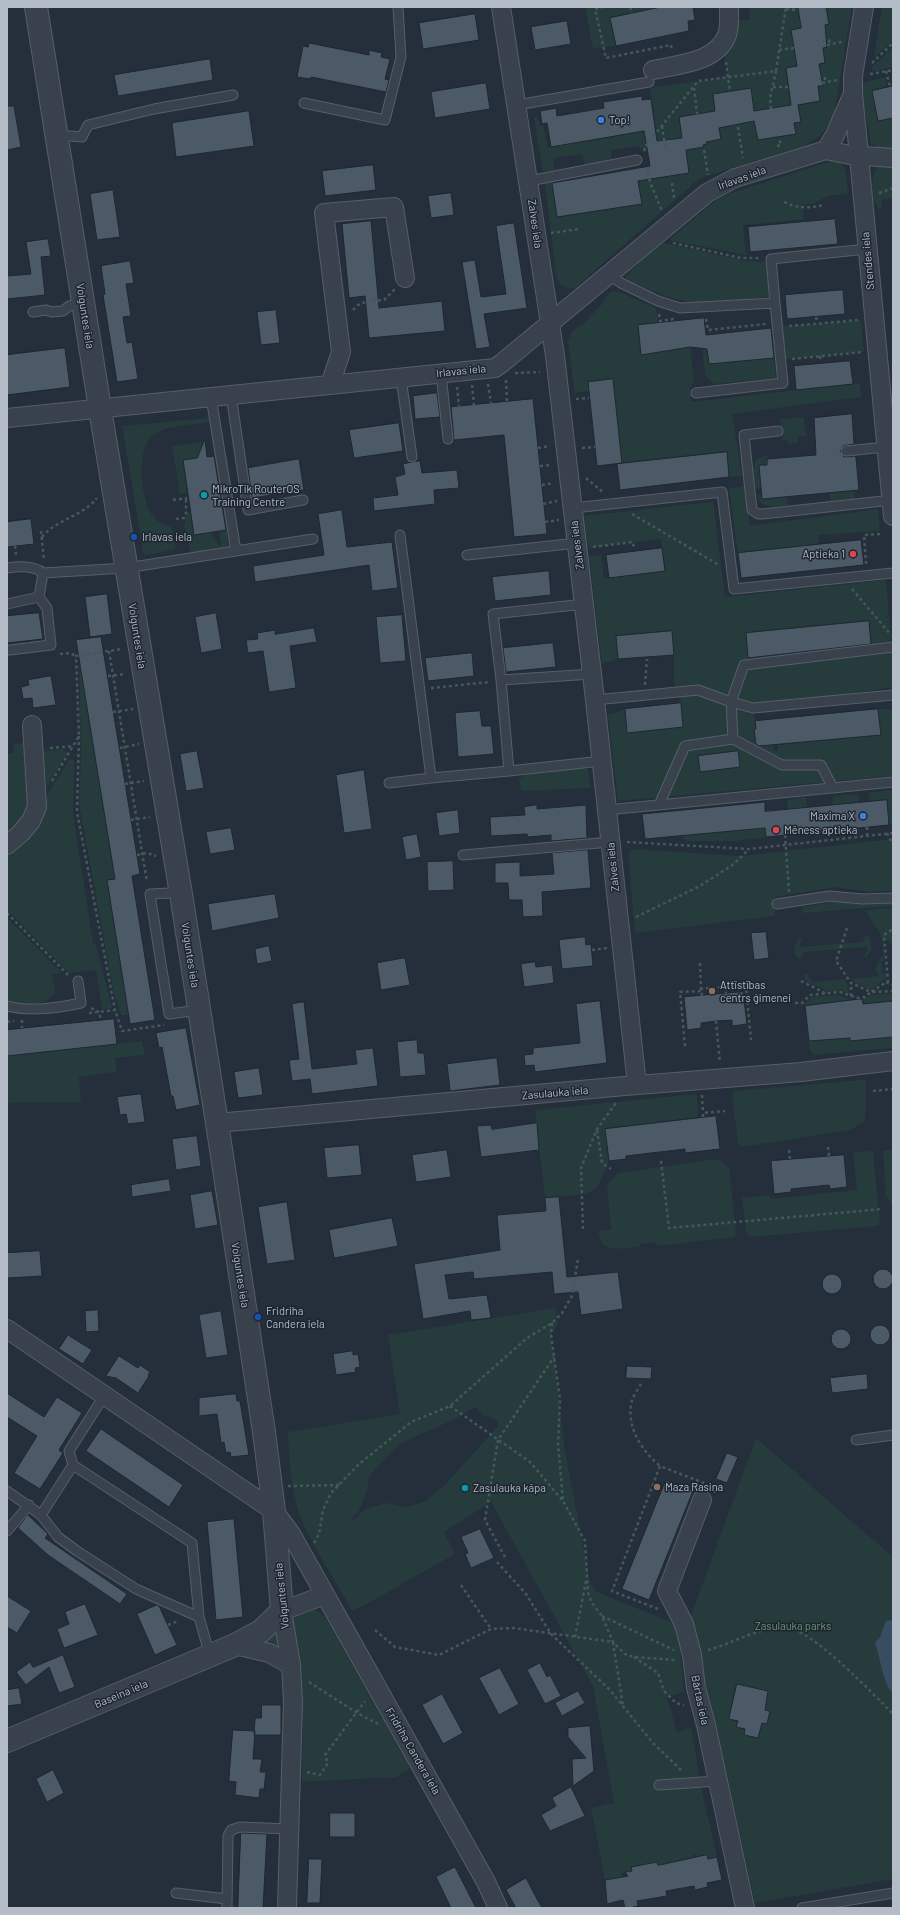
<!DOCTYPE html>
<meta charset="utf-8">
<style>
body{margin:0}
#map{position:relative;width:900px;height:1915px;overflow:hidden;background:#242f3b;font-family:Barlow,sans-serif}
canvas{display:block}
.frame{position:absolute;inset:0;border:8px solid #b3bcc7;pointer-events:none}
</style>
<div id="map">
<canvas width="900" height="1915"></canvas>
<div class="frame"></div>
</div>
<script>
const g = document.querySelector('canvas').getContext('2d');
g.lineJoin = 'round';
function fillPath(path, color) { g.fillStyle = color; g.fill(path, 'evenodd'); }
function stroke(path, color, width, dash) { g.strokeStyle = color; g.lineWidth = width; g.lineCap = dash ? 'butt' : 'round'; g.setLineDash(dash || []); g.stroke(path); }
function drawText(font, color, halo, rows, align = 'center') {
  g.font = font + ' Barlow,sans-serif'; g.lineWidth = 3; g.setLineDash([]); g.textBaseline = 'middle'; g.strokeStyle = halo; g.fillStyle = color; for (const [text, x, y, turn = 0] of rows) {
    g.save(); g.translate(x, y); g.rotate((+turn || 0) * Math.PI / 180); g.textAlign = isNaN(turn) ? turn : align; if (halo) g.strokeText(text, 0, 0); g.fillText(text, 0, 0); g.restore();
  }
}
const green = new Path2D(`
 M585 7H661L610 18 616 46 593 48Z
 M750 7H798L801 28 791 30 797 66 786 68 791 105 754 111 750 88 713 94 715 111 679 117 682 138 675 139 676 146 647 150 644 148 640 149 639 146 611 150 612 162 585 166 582 154 553 158 555 170 543 172 534 117 538 116 540 126 543 125 548 147 656 129 650 88 728 77 725 58 722 55 735 20H749Z
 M826 7H852L835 110C828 129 822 137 803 146L700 178 575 288C565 291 559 284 556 275L545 183 552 182 558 217 642 204 638 180 689 173 685 145 721 139 719 123 754 117 758 140 795 134 794 123 801 122 798 105 820 101 815 65 819 26 829 24Z
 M882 7H893V41L874 58Z
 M893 47V67L873 71 871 68Z
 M885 77 887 87 872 91 878 121 893 118V152L882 150 871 143 860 84Z
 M835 160C850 166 846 180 848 194L828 196 813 204 802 205 804 219 743 225 746 255 669 240 715 201 728 194Z
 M893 163V198L881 200 882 208H878C870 198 870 173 880 165Z
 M663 243 747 261 766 262 769 297C741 299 708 308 680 300 662 296 643 286 626 279L625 277 643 259Z
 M611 292H619L656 308 658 323 679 349 690 347 694 380 690 389 691 402 860 383 861 397 732 414 742 476 729 477 726 452 622 463 613 379 588 382 589 391 575 393 568 341 572 333 578 326 580 327 603 303V300Z
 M861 320 864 352 781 360 777 327Z
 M707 348 709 364 774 358 776 378 714 384 705 375 702 349Z
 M804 417 806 436H798V443L788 444V440L782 441 780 419Z
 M209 418 210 422C194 425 162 425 151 437 137 451 141 490 148 508 152 518 161 524 171 527L176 549 144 556 122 426Z
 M204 442 198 458 183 461 187 493 180 494 172 446Z
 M769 456 767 465 759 466 761 488 756 489C754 474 747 456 769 456Z
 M744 486 750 526 878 509 880 531 818 535 819 545 738 553 729 488Z
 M854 491V499L831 501 830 493Z
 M758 495H761L762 499 787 497 788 505C778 506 759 511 758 495Z
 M713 502 725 597 886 580 891 641 871 646 869 621 746 634 749 664 892 650 893 687 753 709 756 729 754 730 755 736H757L758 746 773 745 774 751H778V745L880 735 878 709H893V776L618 801 608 715 625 709 627 732 683 727 681 703 674 683V655L672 631 616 636 618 659 602 664 589 556 601 555 604 578 665 571 661 539 588 548 584 516Z
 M190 512 192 527 209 532 220 546H221L219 531 227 530 229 547 191 553 184 525 187 513Z
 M104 655 105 658 80 663 115 879 107 880 129 1015H121L114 994 79 804 81 755 79 658Z
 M30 742 34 800 7 841V754L14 753 13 744Z
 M63 749 67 753 40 799 39 752Z
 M70 759 74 761V765L73 813 93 943 96 945 112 1008 102 1009 96 970 68 973 7 909V852L41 805 68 761Z
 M582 768 588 769 591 788 521 791 519 779 524 775Z
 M891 790H893V825H889L887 800 869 801V793Z
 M858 794 859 802 833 805V796Z
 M806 797 807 807 788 809 787 800Z
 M765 828 766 837 735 841H687L681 836Z
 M893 839V891L870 892 835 887 774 897 775 916 635 933 628 853 633 849 742 856Z
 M836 901 863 904 893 903V906L803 913V907Z
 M893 908V945L892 946 887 940 883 942 884 960 881 962 882 973 886 974V979L870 990 852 981 850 979 879 976 875 968 883 954 881 935 865 910Z
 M7 918 62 973 52 974 55 993C45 1008 24 1004 7 1003Z
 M867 934 870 938 872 949 866 957 864 956 868 949 864 947 805 952 800 960 795 955C794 947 795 941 803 937L799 947 862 942Z
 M805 974H807L813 982 846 979 849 994 841 990 830 992 805 981Z
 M893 993V1001L863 1004 862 1000 871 995Z
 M840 995 855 1001 805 1006V1003L812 997Z
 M893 1037V1048L813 1055 809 1048V1041L850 1038V1041Z
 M142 1041 145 1055 115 1058 117 1072 79 1077 81 1102 7 1103V1056Z
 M862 1080 866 1081 865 1121 850 1130 742 1147 738 1143 732 1095 734 1091Z
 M697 1094 698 1117 605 1129 609 1161 599 1185 587 1194 545 1198 535 1110Z
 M893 1150V1206L886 1196 883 1151Z
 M870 1151 873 1152 880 1224 878 1226 750 1237 746 1231 742 1198 770 1195 771 1199 857 1190 853 1152Z
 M716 1159 723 1162 729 1168 736 1232 735 1237 657 1246 655 1242 640 1244 639 1247 614 1249 603 1245 598 1231 611 1230 607 1185 618 1173Z
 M555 1308 558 1325 551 1335 565 1451 590 1582 595 1591 678 1625 684 1692 667 1697 677 1732 691 1728 702 1791 717 1857 708 1859 702 1856 696 1857V1854L693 1855 694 1858 658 1865 657 1862H654L655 1866H633L631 1867 632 1871 621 1873 622 1877 605 1880 591 1808 614 1803 593 1686 491 1502 444 1532 455 1554 363 1606 352 1610C335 1580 309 1542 298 1510 290 1486 289 1457 288 1432L400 1414 388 1335ZM476 1407 484 1416 491 1417 497 1420 498 1426 443 1487 425 1501 408 1507 387 1503 365 1509 353 1521 351 1519 359 1511 367 1490 369 1476 401 1443 453 1420Z
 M756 1438 893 1557V1879L755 1903 722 1752 689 1621Z
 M313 1610 318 1611 325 1617 410 1768 396 1777 302 1782 303 1714 293 1619 297 1615Z
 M278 1629 282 1652 262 1647 264 1639Z`);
const water = new Path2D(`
 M893 1620V1693C883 1686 880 1655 875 1643L880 1637 886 1621Z`);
const building = new Path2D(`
 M661 7H693L695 20 688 21 689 31 616 46 610 18Z
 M798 7H826L829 24 825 25 827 47 823 48 825 63 819 64 823 86H818L820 101 798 105 801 122 794 123 796 134 758 140 754 121 719 128 721 139 706 142 707 144 703 145 704 147 686 150 689 173 638 181 642 204 557 217 552 183 650 166 644 131 551 147 547 123 542 124 540 111 556 108 557 116 604 108 603 102 642 96V100L651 99 657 141 682 138 679 117 715 111 713 94 751 88 754 111 791 105 786 68 797 66 791 30 801 28Z
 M475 14 479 40 423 49 419 23Z
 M567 21 571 44 535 50 531 27Z
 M309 43 369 55V50L382 53 381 57 390 59 385 79 389 80 386 92 311 77 310 79 297 77 303 46 308 47Z
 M210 59 213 80 118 96 114 75Z
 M486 83 490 109 435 118 431 92Z
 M893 86V118L878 121 872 91Z
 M7 106H14L21 147 7 150Z
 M249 111 254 146 176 157 172 123Z
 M373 165 376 190 325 196 322 171Z
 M113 190 120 237 97 240 90 194Z
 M451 193 454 215 431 218 428 196Z
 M835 219 838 244 750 252 748 227Z
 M371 221 379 308 442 301 445 331 369 338 365 296 349 298 342 224Z
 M514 223 527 308 484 314 490 347 476 349 462 262 475 260 481 297 506 294 496 226Z
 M48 239 51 256 41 257 45 295 7 299V276L31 274 26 242Z
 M130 261 134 283 126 284 131 316 123 317 127 343 132 342 138 379 117 382 103 295 105 294 101 266Z
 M843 290 845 314 787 319 785 295Z
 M276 310 280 343 261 345 257 312Z
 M704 318 706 335 771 328 774 358 709 364 707 349 690 347 641 355 638 325Z
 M65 348 70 387 7 395V355Z
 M850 361 853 384 796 390 794 366Z
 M613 379 622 463 597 466 588 382Z
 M437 393 440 417 415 419 413 396Z
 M533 399 547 534 514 537 504 435 454 440 451 407Z
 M852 414 854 444 843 446 840 451 844 457 855 456 856 458 859 490 762 499 759 465H767V459L816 455 814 418Z
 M399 423 403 451 354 458 349 430Z
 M205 439 207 457 214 456 226 530 194 535 183 460 197 458Z
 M727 452 729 477 620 490 617 464Z
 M299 459 304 490 252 498 248 468Z
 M420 461 422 473 457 470 459 488 434 490 435 504 374 511 373 498 398 495 395 477 405 474 403 464Z
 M342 510 347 547 392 542 398 588 372 591 369 565 255 582 253 566 324 555 318 514Z
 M31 519 34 544 7 547V522Z
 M861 540 864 565 741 578 738 553Z
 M662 548 665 571 609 578 606 555Z
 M549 571 551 595 495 601 492 577Z
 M107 594 112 634 90 637 85 597Z
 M39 613 43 639 7 643V616Z
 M216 613 222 649 201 653 195 617Z
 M402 615 406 661 380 663 376 617Z
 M869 621 871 644 748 658 746 633Z
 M314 628 317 642 290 646 296 688 269 692 263 651 248 653 246 640 258 639 257 633 275 630V634Z
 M672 631 674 655 618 659 616 636Z
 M101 637 140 874 132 876 155 1020 130 1024 107 880 115 879 76 640Z
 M553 643 556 667 506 672 503 648Z
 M472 653 474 676 428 681 425 658Z
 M51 676 56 705 33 708 32 698 23 699 21 687 29 685 28 680Z
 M681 703 683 727 627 733 625 709Z
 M878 709 881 735 759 746 756 744 754 729H756L755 721Z
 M480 711 482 726H491L494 754 458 757 455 713Z
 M197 751 204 788 186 791 180 754Z
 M738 751 740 767 700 772 698 756Z
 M364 770 372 829 344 833 336 775Z
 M887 800 889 825 766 837 765 828 645 839 642 814 765 802V811Z
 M537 805V809L586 805 587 838 551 841V835L528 837 527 834 491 836 490 817 525 815 524 807Z
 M458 810 460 833 439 836 436 813Z
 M231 828 235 850 210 854 206 832Z
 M417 834 421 857 406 860 402 837Z
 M588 850 591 888 542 892 543 916 523 917 522 900H509L508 883H495V863L520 862V876L554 874 552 853Z
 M453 861 454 890 428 891 427 862Z
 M275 894 279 918 212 931 208 904Z
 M766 932 769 958 754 960 751 933Z
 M585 937 586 945 591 944 593 966 562 969 559 940Z
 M269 946 272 961 257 964 255 949Z
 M405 958 410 985 381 990 377 963Z
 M535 962 536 967 552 965 554 983 524 987 521 964Z
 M743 992 747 1024 732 1026V1020L716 1021 701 1023V1028L687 1030 684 997Z
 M862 999 863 1004 893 1001V1037L850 1041V1038L809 1041 805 1006Z
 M600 1001 607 1063 535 1072 534 1065 525 1066 524 1055 533 1054V1048L580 1043 576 1004Z
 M304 1002 312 1069 357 1064 355 1050 373 1048 378 1086 312 1094 310 1079 292 1081 289 1060 299 1059 292 1004Z
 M114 1019 117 1044 7 1056V1030Z
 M186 1028 200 1105 176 1110 173 1096H171L162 1047 159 1048 156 1033Z
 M417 1040 418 1053H424L426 1075 400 1077 397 1042Z
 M497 1058 500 1085 450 1091 447 1064Z
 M259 1068 263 1095 238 1098 234 1072Z
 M141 1094 145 1122 128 1124 126 1114 120 1115 117 1097Z
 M716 1116 720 1149 685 1153V1149L626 1156V1159L609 1161 605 1129Z
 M537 1123 539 1150 481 1157 477 1126 491 1125 492 1129Z
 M197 1136 201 1166 176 1170 172 1139Z
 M359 1145 362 1175 327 1178 324 1148Z
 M447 1150 451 1177 416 1182 412 1155Z
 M844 1155 847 1187 830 1189 829 1185 791 1189V1192L774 1194 771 1161Z
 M169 1179 171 1191 132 1197 131 1185Z
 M212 1191 218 1225 195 1229 190 1195Z
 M559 1197 567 1277 618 1272 623 1309 581 1315 578 1292 554 1294 552 1272 474 1279 473 1272 445 1275 449 1299 487 1295 491 1318 471 1320 470 1311 423 1319 414 1264 500 1250 497 1215 546 1211 545 1198Z
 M287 1202 295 1260 267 1264 258 1207Z
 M392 1218 398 1246 334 1258 329 1230Z
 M40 1251 42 1276 7 1278V1253Z
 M873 1279a10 10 0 1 1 20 0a10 10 0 1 1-20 0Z
 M822 1284a10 10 0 1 1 20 0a10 10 0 1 1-20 0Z
 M98 1310 99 1331 86 1332 85 1311Z
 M221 1311 228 1355 206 1358 199 1315Z
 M870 1335a10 10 0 1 1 20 0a10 10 0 1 1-20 0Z
 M831 1339a10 10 0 1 1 20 0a10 10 0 1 1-20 0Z
 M68 1335 92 1350 83 1364 59 1349Z
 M353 1351V1355L358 1354 360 1367 355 1368 356 1372 336 1375 333 1354Z
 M119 1356 138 1368 140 1365 150 1372 148 1375 149 1376 138 1393 116 1378 106 1376Z
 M627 1366 652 1367 651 1379 626 1378Z
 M867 1374 868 1389 832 1393 830 1378Z
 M7 1393 44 1417 57 1397 82 1413 59 1450 63 1453 40 1489 14 1473 37 1436 7 1417Z
 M236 1394 237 1401H240L249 1455 231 1457 230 1452 226 1453 224 1442 221 1443 217 1414 199 1416V1398Z
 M101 1429 183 1485 169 1507 86 1451Z
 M727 1453 738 1457 727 1483 716 1479Z
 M666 1480 693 1491 649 1600 622 1589Z
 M28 1515 48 1534 45 1538 127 1594 120 1604 48 1555 18 1528Z
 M234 1519 243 1617 216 1620 207 1522Z
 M480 1529 494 1558 471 1568 465 1554 468 1553 461 1537Z
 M7 1596 31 1611 17 1633 7 1627Z
 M85 1604 98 1635 64 1648 57 1629 69 1624 65 1612Z
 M157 1605 159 1606 177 1645 155 1655 137 1614Z
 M63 1655 75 1687 59 1693 49 1667 26 1685 16 1672 30 1662 33 1667Z
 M540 1663 547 1677 550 1675 561 1696 545 1704 527 1670Z
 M500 1668 519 1704 499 1715 479 1678Z
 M737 1684 768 1691 765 1710 770 1711 767 1724 762 1723 758 1738 744 1735 745 1729 736 1727 738 1721 729 1719Z
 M19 1688 22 1704 7 1706V1690Z
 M578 1691 585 1703 562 1716 555 1703Z
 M442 1694 463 1733 443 1744 422 1705Z
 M262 1705H281V1735H254L255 1718H261Z
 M590 1726 594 1771 573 1786 572 1759 586 1758 568 1737V1728Z
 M233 1730 255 1731 253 1759H262L260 1772H266L264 1789H260L259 1798 235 1795 236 1782 229 1781Z
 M53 1770 64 1793 47 1802 36 1779Z
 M571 1787 585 1816 550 1831 541 1815 556 1806 552 1798Z
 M330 1813H355V1837H330Z
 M241 1833 267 1834 263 1908H238Z
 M707 1855 708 1859 717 1857 722 1880 707 1883 708 1887 695 1890 694 1886 666 1891 667 1896 637 1901 638 1906 629 1908H625L623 1900 607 1904 605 1880 628 1876 625 1872 632 1871 631 1867 657 1862 658 1865Z
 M309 1859H322L320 1903H307Z
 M455 1867 476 1908H451L436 1877Z
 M526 1878 537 1899 542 1908H516L506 1890Z`);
const path = new Path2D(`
 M604 7 595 9 606 58 671 45 672 51
 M630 7 632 13
 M786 9 798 10
 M823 41 829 40 830 44
 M827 45 842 42
 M779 50 794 48
 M726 62 730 92
 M872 63 893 43
 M886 71 890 87
 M870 74 893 70
 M818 79 825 78V82
 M822 83 837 80
 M773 87H789
 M694 88 697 114
 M771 109 770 98 776 71
 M662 126 665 147
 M738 127 743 158
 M777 146 781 145 779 138
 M704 150 708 175
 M645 151 644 148 698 81 776 71 786 7
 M647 167 650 182 662 211
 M672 183 674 198
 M879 193 893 188
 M784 202C798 209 810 208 825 205
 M551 233 580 229
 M673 243 741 258H760
 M372 301 384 300 395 289
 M353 310 358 305 365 302
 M659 314 660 321 674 319
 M816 317 817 323
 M706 319 708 330 766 324
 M789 326 859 320
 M820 356 821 362
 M792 359 863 352
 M515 373 540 372
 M506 380 507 402
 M488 384 491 403
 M472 385 474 405
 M457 387 459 406
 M576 399 589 398
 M538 448 550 446
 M582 448 595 447
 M540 466 551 465
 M586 478 604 493
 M542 485 553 483
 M173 500 187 498
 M543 504 557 501
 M632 514 719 565
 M176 519 184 518 186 513V498
 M545 522 559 520
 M41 531 44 560
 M42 537C57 519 83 516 97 498
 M15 546 16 555
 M593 547 633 542 634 549
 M866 564 864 535 882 534
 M852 589 891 635
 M109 651 147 882
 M60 654 70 653 76 656
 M108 676 125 674
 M645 685 647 659
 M431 688 490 682
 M113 712 133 709
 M79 736 77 812 115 1010
 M50 748 73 746
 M120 748 139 744
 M52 781 79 736 76 656 122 649
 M125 784 144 781
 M131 820 150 817
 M867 827V835
 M887 833 893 845
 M785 835 789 892
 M627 842 749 849 893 833
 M137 855 147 853 156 856
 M7 913 68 975
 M636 917 700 886 734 864 749 849
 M847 928 836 961 851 983 871 992 888 981 884 935 893 929
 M592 950 607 948
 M700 963 701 989
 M801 981 825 993
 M886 982 893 985
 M713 988V994
 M725 989 746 987 751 1040
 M702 996 701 989 725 987 726 993
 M851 996V983
 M795 1003H802L810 995 840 992 858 998 865 997 871 992 893 991
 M91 1008 99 1012 101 1020
 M89 1013 115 1010 122 1031 164 1025
 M22 1020V1028
 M716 1021 720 1063
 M7 1022 14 1021
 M685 1046 680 992 701 991
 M873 1091 893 1089
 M702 1095 703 1113
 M703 1117V1113L725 1111
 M597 1130 602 1163 611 1169
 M828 1147 829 1156
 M789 1150 790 1160
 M661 1161 669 1228 883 1209
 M583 1229 581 1168 597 1129 616 1103
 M552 1323 551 1335 560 1399 558 1444 563 1501 585 1541 588 1593 592 1603 602 1616 613 1642 625 1654 634 1657 676 1660
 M641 1384C638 1389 634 1395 632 1400 625 1426 642 1451 660 1466
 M450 1406 530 1462 563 1501
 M288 1486 339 1485
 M314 1543 319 1534 323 1510 331 1493 358 1465 411 1422 450 1406 527 1338 552 1323 562 1313 572 1296 578 1259
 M505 1557 485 1520 498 1440 554 1357
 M497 1562 526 1594 551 1634 610 1690 652 1742 683 1772
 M461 1585 491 1629
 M658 1609 612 1591 660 1466 704 1483
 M602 1616 674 1650
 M168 1625 178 1621
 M375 1630 395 1647 439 1655 491 1629 513 1628 613 1642 623 1706
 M575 1637 586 1581
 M708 1650C734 1643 760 1626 787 1628 812 1629 874 1695 893 1714
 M634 1657 658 1673 664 1691 676 1703 684 1705
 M309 1682 357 1713 378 1724
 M307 1772 320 1775 328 1763 325 1755 365 1701`);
const service = new Path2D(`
 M304 103 385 120 401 57 398 7
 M517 105 649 82
 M57 135 82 137 88 125 154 109 233 95
 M529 181 637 160
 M610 275 621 283 658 301 680 308 775 303 783 383 696 393
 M775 303 771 259 867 249
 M33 312 46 310 52 312 63 311 69 306 83 304
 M441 374 448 439
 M401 378 412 457
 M231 395 248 510 303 500
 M211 397 236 551
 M778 431 744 435 752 510 758 514H763L892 500
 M846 451 886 447
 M573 508 722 492 734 589 893 573
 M400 535 431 778 509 771 501 680 592 674
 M467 555 577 543
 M7 568C19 566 34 565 43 573L39 597 7 604
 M43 573 126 568 313 539
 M10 650 51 645 47 608 39 597
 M501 680 493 614 584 604
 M595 700 698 690 731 702 753 708 893 695
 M509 771 602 761
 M389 783 431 778
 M833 788 821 765H782L733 739 731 702 744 665 893 647
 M659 805 685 746 733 739
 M607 810 893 782
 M463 855 610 842
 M181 894 170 893 150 894 169 1014 199 1010
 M777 904 829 896 863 899 893 898
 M7 1006C31 1012 57 1008 81 1003L78 981
 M104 1396 69 1451 73 1465 192 1543 199 1617
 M856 1440 893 1435
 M7 1491 41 1515 58 1537 77 1551 136 1589 199 1617 210 1656
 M41 1515 73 1465
 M7 1531 29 1505
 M659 1785 717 1781
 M176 1893 227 1899
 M227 1908 228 1836 231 1830 240 1827 290 1829
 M802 1908 893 1893`);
const minor = new Path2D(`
 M501 7 555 356 595 700 637 1085
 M864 7 853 76V93L893 516
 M653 70C679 64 716 63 727 35 730 27 729 15 729 7
 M826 150 835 135 852 96
 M330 385 341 352 324 213 394 207 405 278
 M7 418 495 368 502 363 707 193 735 178 826 150 850 155 893 158
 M7 845 21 833 31 821 37 807 32 725
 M217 1123 625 1086 801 1072 893 1061
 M7 1329 274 1511 291 1534 463 1841 486 1882 498 1908
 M702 1500 667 1591 684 1624 692 1655 696 1688 706 1725 745 1908
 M235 1645 269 1653 291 1665
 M287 1908 293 1702 291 1665 282 1611 325 1595`);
const tertiary = new Path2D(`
 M7 1741 235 1645 261 1631 282 1611 274 1511 264 1432 217 1123 181 894 102 421 36 7`);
const markers = [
 [601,120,4,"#3f7fe0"],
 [204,495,4,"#0f9aa8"],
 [134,537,4,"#1a4fb4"],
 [853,554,4,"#e0444e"],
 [863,816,4,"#3f7fe0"],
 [776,830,4,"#e0444e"],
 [712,991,4,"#8d6e63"],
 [258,1317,4,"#1a4fb4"],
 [657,1487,4,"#8d6e63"],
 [465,1488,4,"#0f9aa8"]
];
const poiNames = [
 ["Top!",609,120],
 ["MikroTik RouterOS",212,489],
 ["Training Centre",212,502],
 ["Irlavas iela",142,537],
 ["Aptieka 1",845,554,"right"],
 ["Maxima X",855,816,"right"],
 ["Mēness aptieka",784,830],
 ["Attīstības",720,985],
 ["centrs ģimenei",720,998],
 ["Fridriha",266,1311],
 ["Candera iela",266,1324],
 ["Maza Rasiņa",665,1487],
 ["Zasulauka kāpa",473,1488]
];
const streetNames = [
 ["Irlavas iela",742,178,-20],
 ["Zalves iela",535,224,82],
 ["Stendes iela",868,261,-95],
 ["Volguntes iela",85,316,81],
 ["Irlavas iela",461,371,-6],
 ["Zalves iela",577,545,-97],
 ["Volguntes iela",137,636,81],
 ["Zalves iela",613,867,-96],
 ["Volguntes iela",190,955,81],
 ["Zasulauka iela",555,1093,-5],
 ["Volguntes iela",240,1275,81],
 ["Volguntes iela",282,1596,-96],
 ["Baseina iela",121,1694,-23],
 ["Bārtas iela",700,1700,78],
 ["Fridriha Candera iela",413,1751,60]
];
const parkNames = [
 ["Zasulauka parks",793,1626]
];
fillPath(green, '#263b3c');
fillPath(water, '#384c62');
fillPath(building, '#4c5967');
stroke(building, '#1f2832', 1);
stroke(service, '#565f69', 11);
stroke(minor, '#565f69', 20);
stroke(tertiary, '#565f69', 24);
stroke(path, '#445859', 2.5, [3, 3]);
stroke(service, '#38414c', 9);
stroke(minor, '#38414c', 18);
stroke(tertiary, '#38414c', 22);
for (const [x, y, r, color] of markers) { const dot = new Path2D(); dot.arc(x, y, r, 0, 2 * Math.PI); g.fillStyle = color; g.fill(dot); stroke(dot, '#1d2630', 1.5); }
drawText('11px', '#b3bcc7', '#1d2630', poiNames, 'left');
drawText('11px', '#b3bcc7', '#1d2630', streetNames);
drawText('11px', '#6b9773', '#1d2630', parkNames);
</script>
